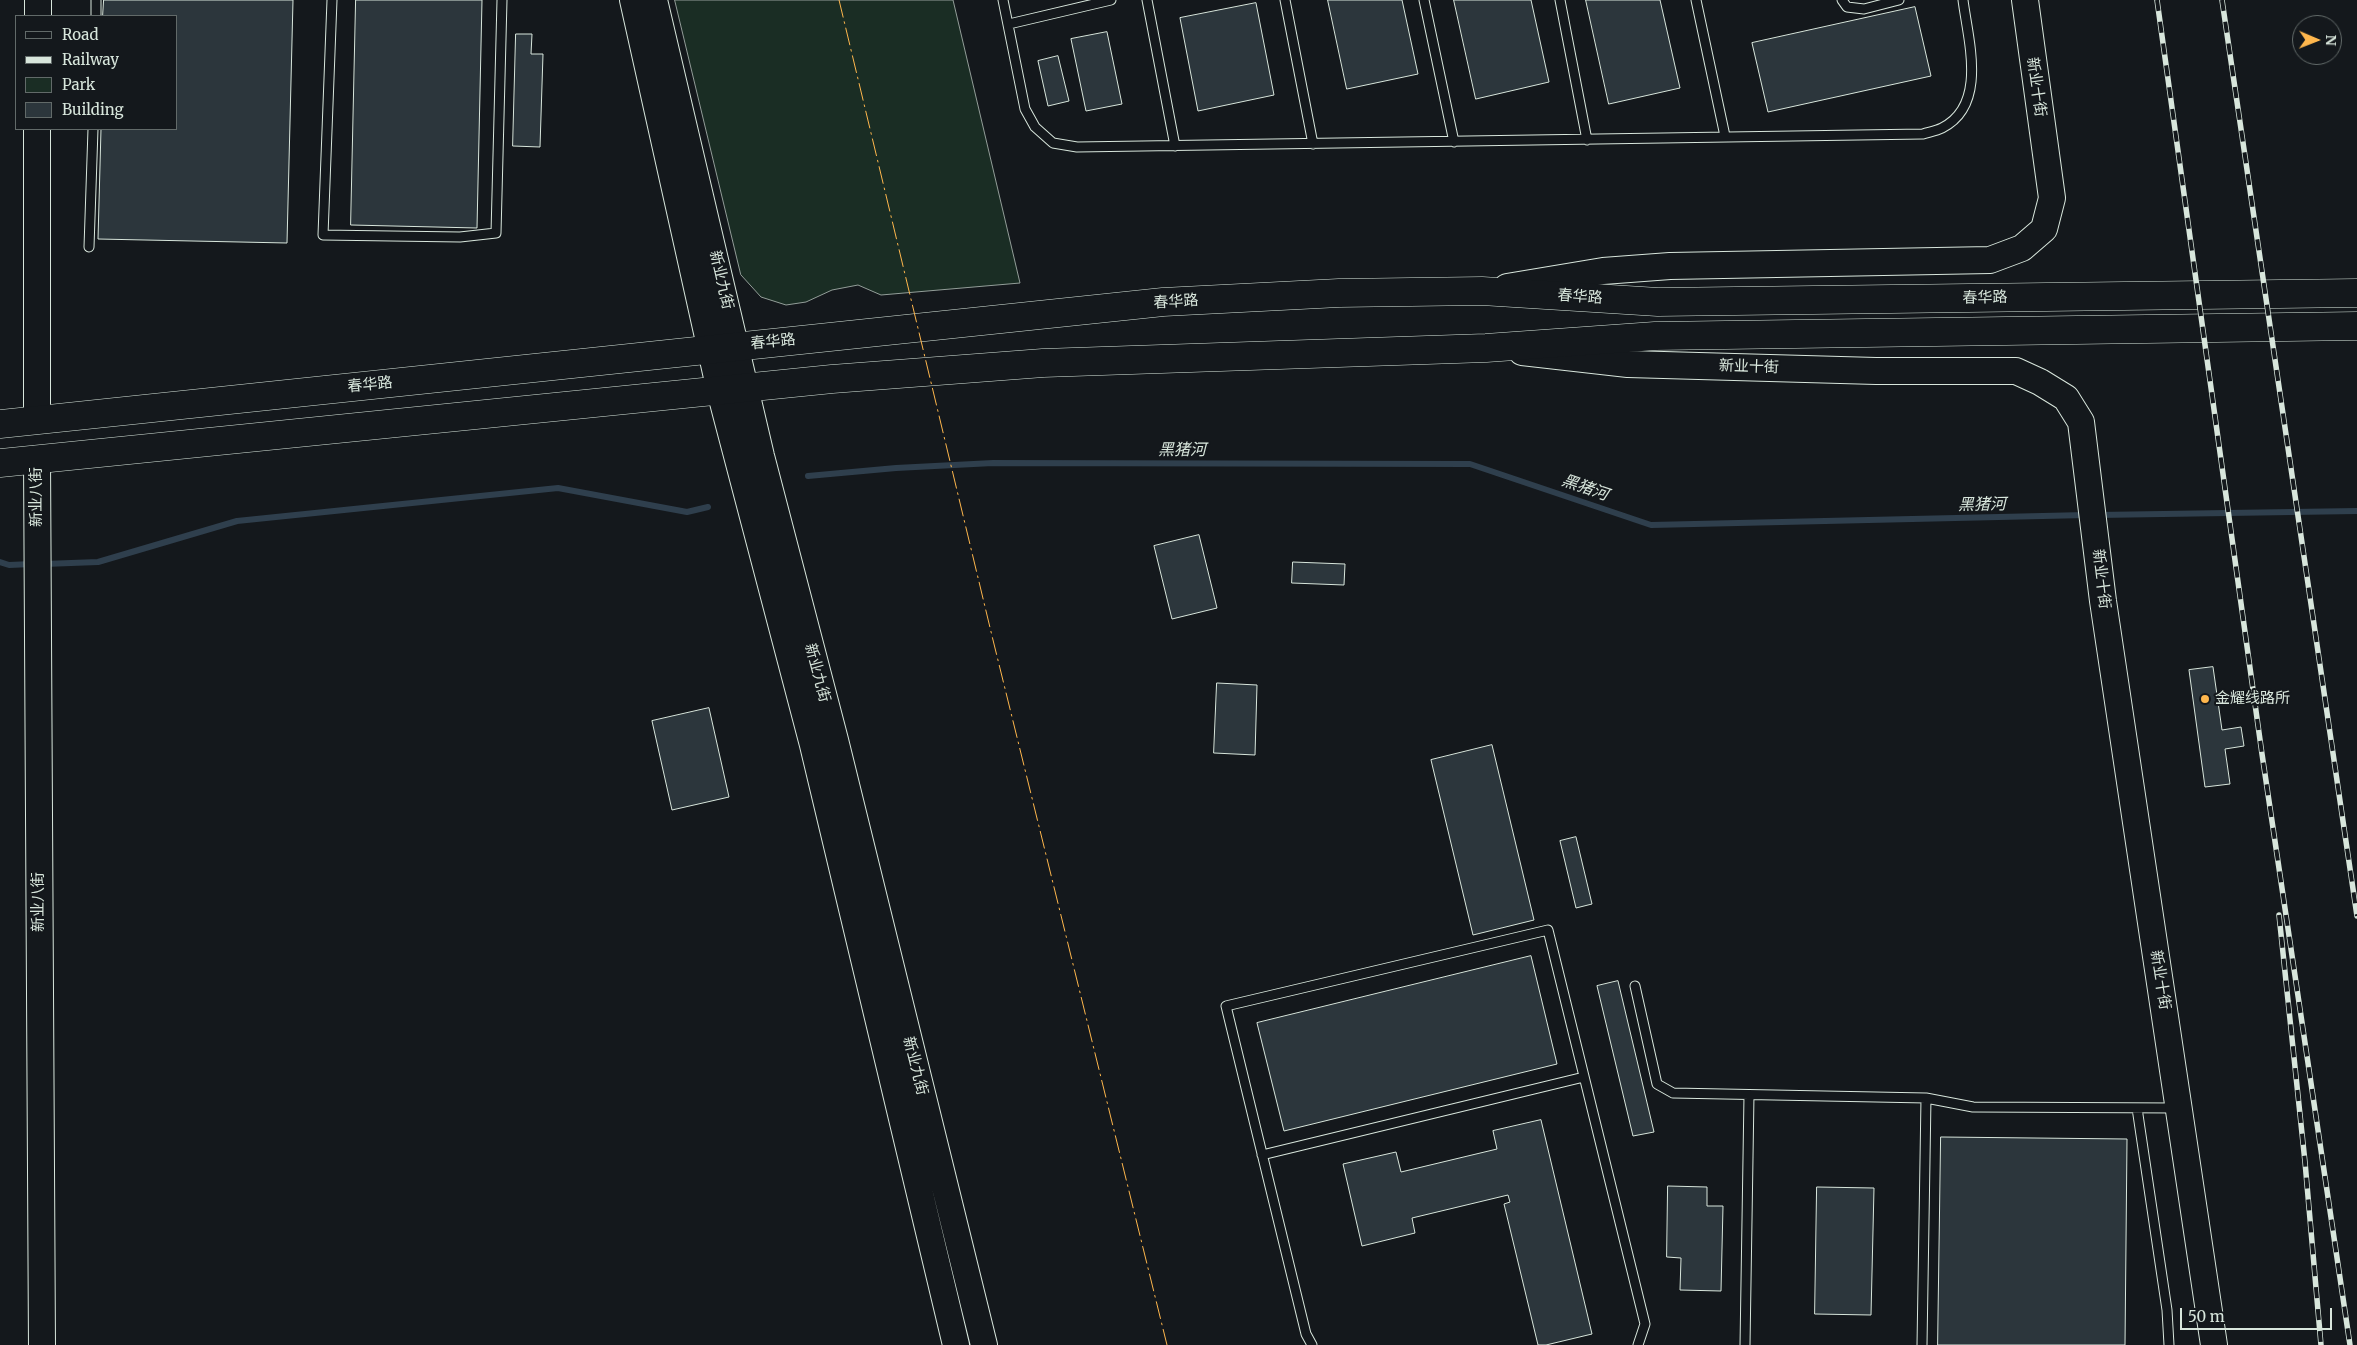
<!DOCTYPE html>
<meta charset="utf-8">
<style>
body{margin:0}
#map{position:relative;width:2357px;height:1345px;overflow:hidden;background:#14181c;font-family:Merriweather,serif}
canvas{display:block}
.legend{position:absolute;left:15px;top:15px;width:162px;height:115px;box-sizing:border-box;background:#14181c;border:1px solid #626a69;margin:0;padding:6px 9px;list-style:none;font-size:15px;color:#d8e6dc}
.legend li{display:flex;align-items:center;gap:10px;height:25px}
.legend b{width:25px;border:1px solid #626a69}
.north{position:absolute;left:2292px;top:15px;width:50px;height:50px;box-sizing:border-box;background:#14181c;border:1px solid #626a69;border-radius:50%;rotate:91deg;font-size:14px;font-weight:700;line-height:20px;text-align:center;color:#d8e6dc}
.north::after{content:'';display:block;margin:auto;width:18px;height:22px;background:#ffb74d;clip-path:polygon(50% 0,100% 100%,50% 72%,0 100%)}
.scale{position:absolute;left:2180px;top:1308px;width:152px;height:22px;box-sizing:border-box;border:2px solid #d8e6dc;border-top:0;padding-left:6px;font-size:15px;line-height:18px;white-space:nowrap;color:#d8e6dc;-webkit-text-stroke:4px #14181c;paint-order:stroke}
</style>
<div id="map">
<canvas width="2357" height="1345"></canvas>
<ul class="legend">
<li><b style="height:6px;background:#14181c"></b>Road</li>
<li><b style="height:6px;background:#d8e6dc"></b>Railway</li>
<li><b style="height:14px;background:#1a2d24"></b>Park</li>
<li><b style="height:14px;background:#2c363c"></b>Building</li>
</ul>
<div class="north">N</div>
<div class="scale">50 m</div>
</div>
<script>
const g = document.querySelector('canvas').getContext('2d');
g.lineJoin = 'round';
function fillPath(path, color) { g.fillStyle = color; g.fill(path, 'evenodd'); }
function stroke(path, color, width, dash) { g.strokeStyle = color; g.lineWidth = width; g.lineCap = dash ? 'butt' : 'round'; g.setLineDash(dash || []); g.stroke(path); }
function drawText(font, color, halo, rows, align = 'center') {
  g.font = font + ' Merriweather,"Noto Sans SC",serif'; g.lineWidth = 4; g.setLineDash([]); g.textBaseline = 'middle'; g.strokeStyle = halo; g.fillStyle = color; for (const [text, x, y, turn = 0] of rows) {
    g.save(); g.translate(x, y); g.rotate((+turn || 0) * Math.PI / 180); g.textAlign = isNaN(turn) ? turn : align; if (halo) g.strokeText(text, 0, 0); g.fillText(text, 0, 0); g.restore();
  }
}
const green = new Path2D(`
 M675 0H953L1020 283 881 295 858 285 832 290 806 302 786 305 761 297 741 275Z`);
const stream = new Path2D(`
 M808 476 896 468 993 463 1470 464 1651 525 2086 515
 M2098 515 2357 511
 M0 562 9 565 32 564
 M44 564 98 562 237 521 558 488 687 512 708 507`);
const building = new Path2D(`
 M104 0H293L287 243 98 239 101 129H176V16H103Z
 M356 0H482L477 228 351 225Z
 M1328 0H1402L1418 74 1347 89Z
 M1454 0H1531L1549 82 1476 99Z
 M1586 0H1660L1680 88 1609 104Z
 M1256 3 1274 95 1198 111 1180 18Z
 M1915 7 1931 76 1768 112 1752 43Z
 M1107 32 1122 104 1086 111 1071 39Z
 M516 34H532L531 54H543L540 147 513 146Z
 M1058 56 1069 101 1048 106 1038 61Z
 M1199 535 1217 608 1172 619 1154 546Z
 M1293 562 1345 564 1344 585 1292 583Z
 M2213 667 2222 730 2241 727 2244 746 2225 749 2230 784 2205 787 2189 670Z
 M1217 683 1257 685 1255 755 1214 753Z
 M709 708 729 797 672 810 652 721Z
 M1492 745 1534 920 1473 935 1431 760Z
 M1576 837 1592 904 1576 908 1560 841Z
 M1531 956 1557 1064 1284 1131 1257 1023Z
 M1618 981 1654 1132 1633 1136 1597 986Z
 M1541 1120 1592 1334 1546 1345H1538L1504 1204 1510 1202 1508 1195 1412 1218 1415 1233 1362 1246 1343 1164 1396 1152 1401 1172 1497 1149 1493 1131Z
 M1941 1137 2127 1139 2125 1345H1938Z
 M1668 1186 1707 1187V1206H1723L1721 1291 1680 1290 1681 1258 1667 1257Z
 M1817 1187 1874 1188 1871 1315 1815 1314Z`);
const lane = new Path2D(`
 M332 0 323 235 460 237 496 233 502 0
 M1003 0 1025 109 1035 127 1053 143 1077 147 1923 134C1929 132 1936 131 1942 128 1988 105 1968 40 1963 0
 M1147 0 1175 146
 M1285 0 1313 144
 M1424 0 1454 142
 M1560 0 1587 140
 M1696 0 1725 136
 M1842 0 1847 7 1864 9 1899 0
 M96 16V0
 M1009 24 1111 0
 M89 247 93 129
 M1635 986 1657 1084 1673 1093 1926 1098 1973 1107 2175 1108
 M2137 1108 2167 1310 2169 1345
 M1262 1155 1584 1077
 M1312 1345 1306 1334 1226 1006 1548 930 1645 1324 1638 1345
 M1745 1345 1749 1095
 M1922 1345 1926 1098`);
const secondary = new Path2D(`
 M633 0 720 391 813 745 956 1345
 M654 0 761 456 835 740 984 1345
 M38 16V0
 M1507 287 1603 271 1670 266 1990 260 2022 248 2044 229 2052 198 2025 0
 M1522 352 1628 364 1876 371H2016L2040 382 2066 398 2081 422 2103 601 2214 1345
 M37 420V129
 M37 459 42 1345`);
const primary = new Path2D(`
 M0 424 1163 302 1339 293 1482 291 1658 302 2357 293
 M0 463 832 379 1043 363 1486 348 1655 336 2357 326`);
const rail = new Path2D(`
 M2157 0 2262 754 2350 1345
 M2222 0 2357 916
 M2279 915 2305 1162 2321 1345`);
const power = new Path2D(`
 M839 0 993 640 1167 1345`);
const markers = [
 [2205,699,5,"#ffb74d"]
];
const streetNames = [
 ["新业十街",2036,87,82],
 ["新业九街",721,280,77],
 ["春华路",1580,297,4],
 ["春华路",1985,298,-1],
 ["春华路",1176,302,-4],
 ["春华路",773,342,-6],
 ["新业十街",1749,367,2],
 ["春华路",370,385,-6],
 ["新业八街",37,497,-90],
 ["新业十街",2101,579,83],
 ["新业九街",817,673,75],
 ["新业八街",39,902,-90],
 ["新业十街",2160,980,81],
 ["新业九街",915,1066,76]
];
const poiNames = [
 ["金耀线路所",2215,699]
];
const waterNames = [
 ["黑猪河",1182,450],
 ["黑猪河",1585,488,19],
 ["黑猪河",1982,505,-1]
];
fillPath(green, '#1a2d24');
stroke(green, '#939e99', 1);
stroke(stream, '#2f3f4d', 6);
fillPath(building, '#2c363c');
stroke(building, '#d8e6dc', 1);
stroke(lane, '#d8e6dc', 11);
stroke(secondary, '#d8e6dc', 28);
stroke(primary, '#d8e6dc', 29);
stroke(lane, '#14181c', 9);
stroke(secondary, '#14181c', 26);
stroke(primary, '#14181c', 28);
stroke(rail, '#d8e6dc', 5.5);
stroke(rail, '#14181c', 4, [11]);
stroke(power, '#ffb74d', 1, [18, 4, 2.5, 4]);
for (const [x, y, r, color] of markers) { const dot = new Path2D(); dot.arc(x, y, r, 0, 2 * Math.PI); g.fillStyle = color; g.fill(dot); stroke(dot, '#14181c', 2); }
drawText('15px', '#d8e6dc', '#14181c', streetNames);
drawText('15px', '#d8e6dc', '#14181c', poiNames, 'left');
drawText('italic 16px', '#d8e6dc', '#14181c', waterNames);
</script>
